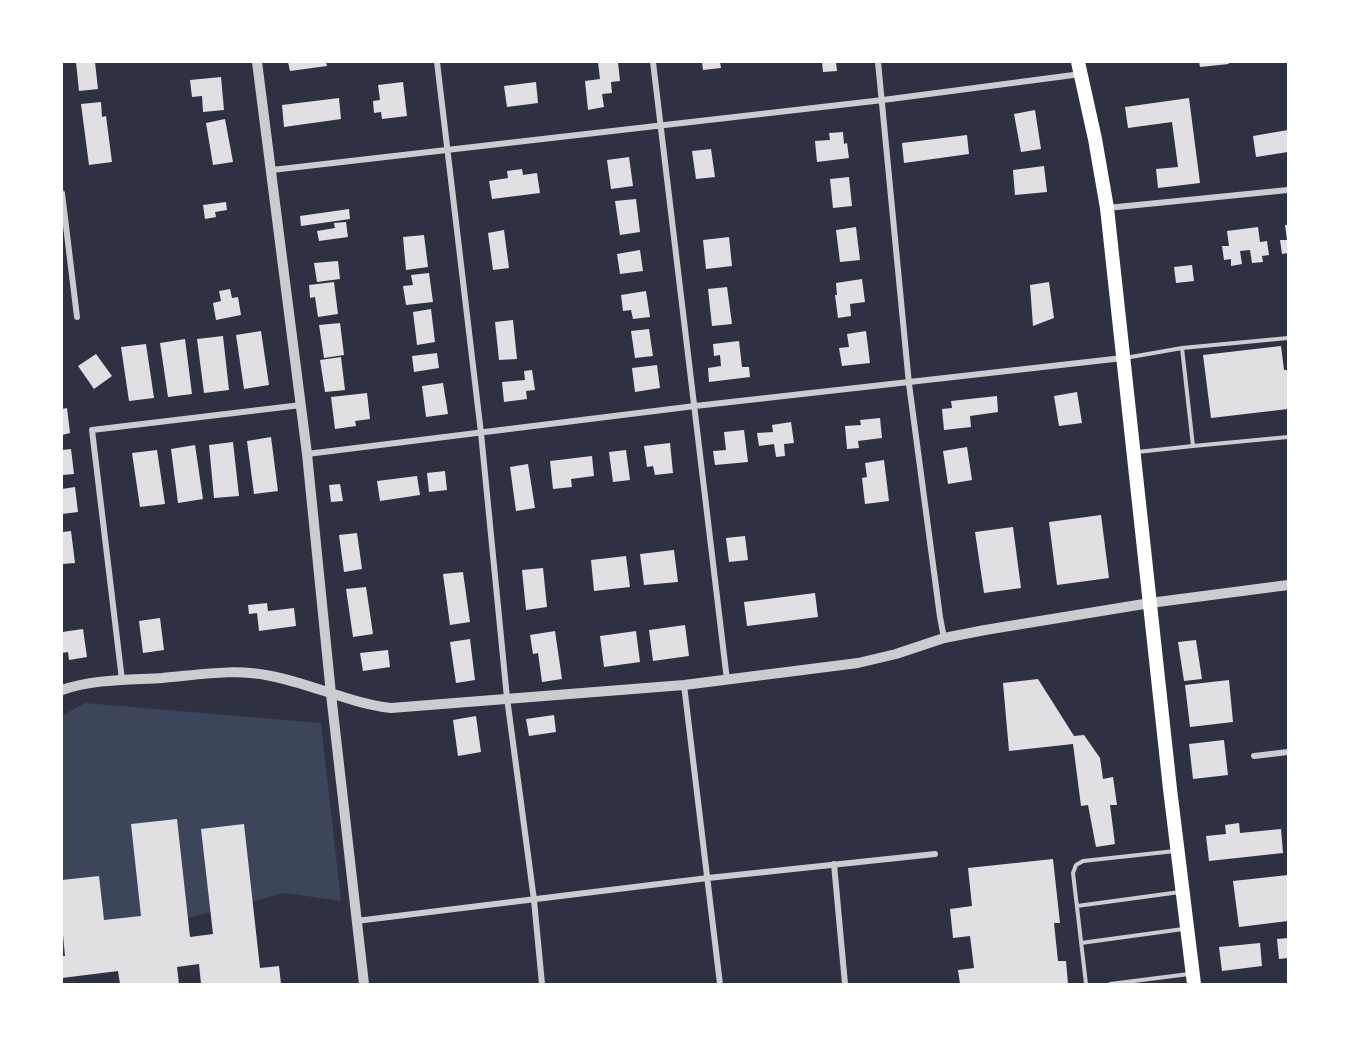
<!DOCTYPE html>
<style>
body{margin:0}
#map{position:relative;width:1350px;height:1046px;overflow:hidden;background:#2d3142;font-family:"Noto Sans",sans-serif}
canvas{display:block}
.frame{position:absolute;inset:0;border:63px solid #fff;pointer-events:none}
</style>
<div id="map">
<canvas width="1350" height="1046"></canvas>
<div class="frame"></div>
</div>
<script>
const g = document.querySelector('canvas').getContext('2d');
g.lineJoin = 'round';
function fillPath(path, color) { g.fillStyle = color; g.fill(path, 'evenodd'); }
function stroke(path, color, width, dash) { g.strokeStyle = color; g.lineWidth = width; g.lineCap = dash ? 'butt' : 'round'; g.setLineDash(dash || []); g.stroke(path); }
const green = new Path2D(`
 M85 703 321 723 341 901 285 893 62 950V716Z`);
const building = new Path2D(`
 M76 62H95L98 89 79 91Z
 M288 62H326L327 66 290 71Z
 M598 62H618L620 81 611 82 612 93 602 94 604 107 588 110 585 81 600 79Z
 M702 62H720L721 68 703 70Z
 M822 62H836L837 71 823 72Z
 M1199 62H1228L1229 64 1200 67Z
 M221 77 224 110 203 112 202 96 192 97 190 80Z
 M403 82 407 116 382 119 381 112 374 113 373 101 380 100 378 85Z
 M536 82 538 103 507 107 504 86Z
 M339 98 341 119 284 127 282 105Z
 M1189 98 1200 183 1158 188 1156 169 1178 167 1172 122 1128 128 1125 107Z
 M101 102 102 117 106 116 112 162 89 165 81 104Z
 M1035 110 1041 149 1021 152 1014 114Z
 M225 119 233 162 213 165 206 123Z
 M1288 130V152L1256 157 1253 136Z
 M843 132 844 144 847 143 849 158 817 162 815 141 830 140 829 133Z
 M967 135 969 154 904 163 902 143Z
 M711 149 715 177 696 179 692 151Z
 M629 157 633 186 611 189 607 160Z
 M1044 166 1047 192 1015 195 1013 170Z
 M522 169 523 175 537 173 540 193 492 199 489 181 508 178 507 171Z
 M849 177 852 206 833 208 830 179Z
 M636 199 640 232 620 235 615 201Z
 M226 202 227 210 215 212 216 217 205 219 203 205Z
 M349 209 350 219 301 226 300 216Z
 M346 222 348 237 319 241 317 231 335 228 334 223Z
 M1285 225H1288V253L1282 254 1280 240H1287Z
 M856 227 860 260 840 262 836 230Z
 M1258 227 1260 242 1267 241 1269 255 1262 256 1263 262 1252 263 1250 250 1240 251 1242 264 1231 266V259L1224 260 1222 246H1229L1227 231Z
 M504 230 509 268 493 270 488 233Z
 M424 235 428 267 406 270 403 237Z
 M729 237 732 266 706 269 703 240Z
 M640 250 643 271 620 274 617 254Z
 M338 261 340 279 317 282 314 263Z
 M1192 265 1194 281 1176 283 1174 267Z
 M429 273 433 302 406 305 403 286 413 285 411 275Z
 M862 279 865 302 850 304 851 316 838 318 835 295H837L836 283Z
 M334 282 338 314 318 317 315 297 310 298 309 285Z
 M1049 282 1054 318 1033 326 1030 285Z
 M727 287 732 324 712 326 708 289Z
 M230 289 232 298 238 297 241 315 216 320 213 303 221 301 219 291Z
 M646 291 650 317 633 319 631 310 623 311 621 295Z
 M431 309 435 342 417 345 413 312Z
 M513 320 517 359 499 360 495 322Z
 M340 323 344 355 324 358 319 325Z
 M649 329 653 356 635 358 631 331Z
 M261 331 269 385 244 389 236 335Z
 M866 331 870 363 842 366 839 348 849 347 847 334Z
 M223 336 229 390 204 393 197 339Z
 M185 339 192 394 168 397 160 343Z
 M739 341 742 367H749L750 377 709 382 708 368 721 366 720 355 714 356 713 344Z
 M146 344 154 398 129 401 121 347Z
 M1281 346 1284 370H1288V409L1211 418 1203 355Z
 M437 353 439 368 414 372 412 356Z
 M96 354 112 376 94 389 78 366Z
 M341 357 345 390 325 392 320 360Z
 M657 365 660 388 635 392 632 368Z
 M532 370 535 390 526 391 527 399 504 402 502 382 525 380 524 371Z
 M443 383 448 414 426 417 422 386Z
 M1077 392 1082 423 1059 426 1054 396Z
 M367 393 370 419 355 421 356 426 335 429 331 397Z
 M997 396 998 412 970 416 971 427 944 430 942 409 952 408 951 401Z
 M67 408 70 433 62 435V409Z
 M880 418 882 438 858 441 859 448 847 449 845 426 861 425 860 420Z
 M791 422 794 443 784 444 785 456 776 457 774 444 759 446 757 433 773 432 772 425Z
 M744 430 748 462 715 465 713 451 726 450 724 432Z
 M271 437 278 491 254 494 247 441Z
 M233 442 239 496 214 498 209 445Z
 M670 443 673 473 655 475 653 466 647 467 644 446Z
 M195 445 203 499 178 503 171 449Z
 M967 447 972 480 948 484 943 451Z
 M71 449 74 474 62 475V450Z
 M157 450 165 504 140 507 132 453Z
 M626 450 630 480 613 482 609 452Z
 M592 456 594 476 571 479 572 487 553 489 550 461Z
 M884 460 889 501 865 504 862 478 867 477 865 463Z
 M528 464 535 508 516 511 510 467Z
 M445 471 447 490 429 492 427 473Z
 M417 476 420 495 380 501 377 481Z
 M340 484 343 501 331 502 329 485Z
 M75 487 78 512 62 514V489Z
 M1101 515 1109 578 1057 585 1049 522Z
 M1013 527 1021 588 984 593 975 532Z
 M71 531 75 563 62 564V532Z
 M357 533 362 569 344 572 339 535Z
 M745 536 748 560 729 562 726 538Z
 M674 550 678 582 644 585 640 554Z
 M626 556 630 587 594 591 591 560Z
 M543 568 547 607 526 610 522 570Z
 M463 572 470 622 450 625 443 574Z
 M366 587 373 634 353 637 346 589Z
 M815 593 818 617 747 626 744 602Z
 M267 603 268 611 294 608 296 626 259 631 257 613 249 614 248 605Z
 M160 618 164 650 143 653 139 621Z
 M685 625 689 656 653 661 649 630Z
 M83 629 87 657 69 660 68 652 62 653V632Z
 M555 631 562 679 542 682 538 653 533 654 530 635Z
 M636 631 640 662 604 667 600 636Z
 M470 639 475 680 456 683 450 642Z
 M1196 640 1202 679 1184 681 1178 642Z
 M388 650 390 667 363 671 360 653Z
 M1038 679 1074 736 1084 735 1100 758 1103 779 1113 777 1117 805H1110L1115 844 1096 847 1088 805 1081 806 1073 744 1009 751 1003 683Z
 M1229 680 1233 722 1190 727 1185 685Z
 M554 715 556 732 529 736 526 719Z
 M476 716 481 752 458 756 453 720Z
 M1224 740 1228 775 1193 779 1189 744Z
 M177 819 190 937 213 934 201 829 244 824 260 968 279 966 281 984H201L199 964 177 967 179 984H120L118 971 62 978V956H65L62 924V880L99 876 104 920 141 916 131 824Z
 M1239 823 1240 833 1281 829 1283 853 1209 861 1206 836 1226 834 1225 825Z
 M1053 859 1060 923H1054L1058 961H1066L1068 984H960L958 970 974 968 970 936 953 938 950 909 972 906 968 868Z
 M1288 875V921L1239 927 1233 881Z
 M1288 938V958L1279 959 1277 939Z
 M1260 943 1262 966 1222 971 1219 947Z`);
const service = new Path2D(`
 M1288 338 1182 348 1193 446 1288 437
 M1125 358 1182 348
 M1137 452 1193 446
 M1077 906 1180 892
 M1081 943 1183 929
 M1086 984 1073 873 1076 865 1083 861 1175 851
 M1110 984 1189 974`);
const minor = new Path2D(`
 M437 62 481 433 507 698 534 900 542 984
 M653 62 727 680
 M878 62 909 384 940 617 944 638
 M272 170 883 100 1081 74
 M62 193 77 317
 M1107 208 1288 190
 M307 454 695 406 1123 358
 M122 680 92 430 301 405
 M684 685 720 984
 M1254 756 1288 752
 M834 864 845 984
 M356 921 708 878 935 854`);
const tertiary = new Path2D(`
 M257 62 307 454 331 694 364 984
 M62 690C93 679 129 680 162 678 198 675 235 668 271 676 312 684 349 703 391 708L684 685 858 663 896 654 944 638 985 630 1150 603 1288 585`);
const trunk = new Path2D(`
 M1078 62 1095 139 1107 208 1170 789 1194 984`);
fillPath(green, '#3c4559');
fillPath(building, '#e0e0e3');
stroke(service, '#caccd0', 4);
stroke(minor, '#caccd0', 6);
stroke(tertiary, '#caccd0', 10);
stroke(trunk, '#fff', 14);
</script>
